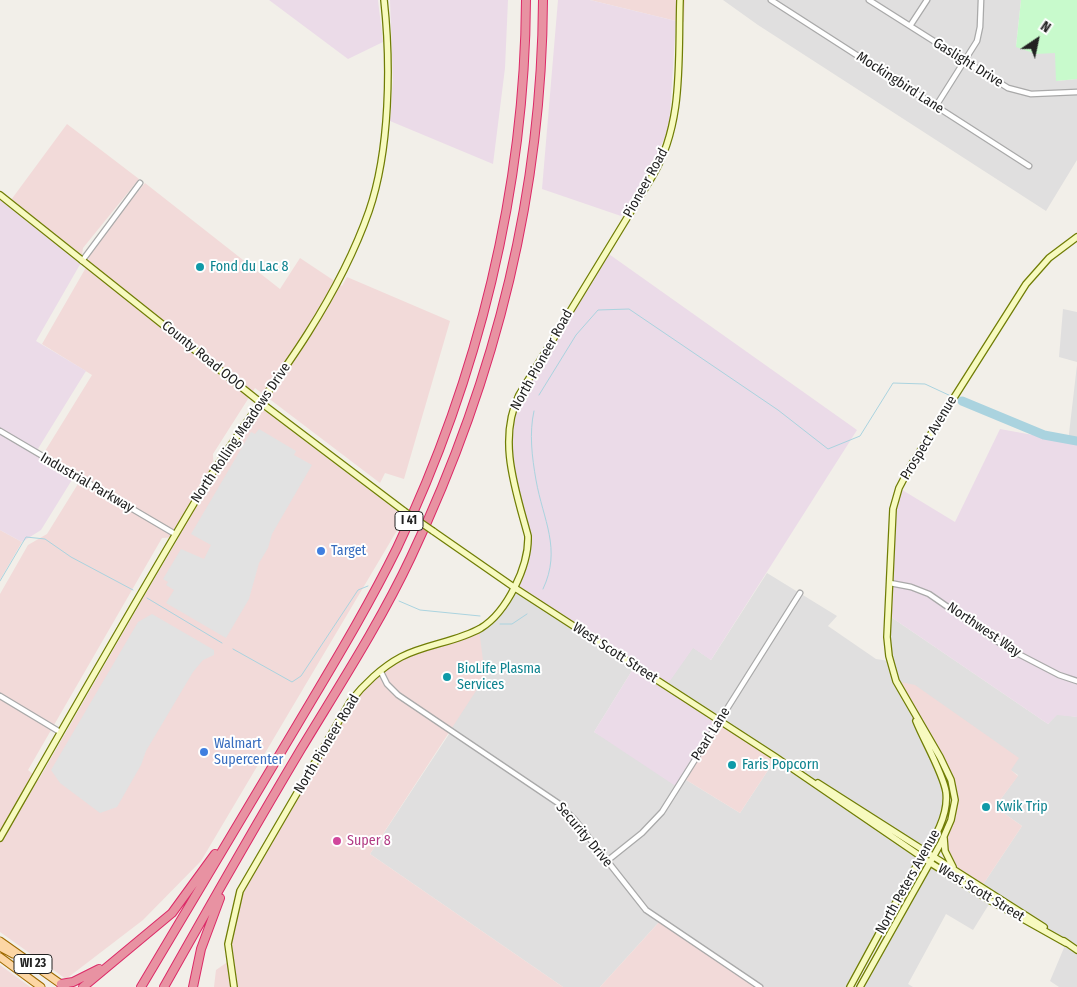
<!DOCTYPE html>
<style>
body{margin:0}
#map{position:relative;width:1077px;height:987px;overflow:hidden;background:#f2efe9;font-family:"Fira Sans Condensed",sans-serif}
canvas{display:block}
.north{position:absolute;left:1012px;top:15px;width:50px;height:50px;-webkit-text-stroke:4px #fff;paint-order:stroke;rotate:34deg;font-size:14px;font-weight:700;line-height:20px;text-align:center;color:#222}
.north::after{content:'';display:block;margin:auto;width:18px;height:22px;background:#222;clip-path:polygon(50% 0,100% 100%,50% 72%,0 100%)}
</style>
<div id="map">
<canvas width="1077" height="987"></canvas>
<div class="north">N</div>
</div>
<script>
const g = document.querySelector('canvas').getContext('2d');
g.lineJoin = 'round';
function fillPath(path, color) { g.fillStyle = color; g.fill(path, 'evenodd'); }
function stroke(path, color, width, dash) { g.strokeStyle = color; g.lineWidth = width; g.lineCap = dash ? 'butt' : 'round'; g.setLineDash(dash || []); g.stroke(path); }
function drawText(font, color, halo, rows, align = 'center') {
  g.font = font + ' "Fira Sans Condensed",sans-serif'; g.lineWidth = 4; g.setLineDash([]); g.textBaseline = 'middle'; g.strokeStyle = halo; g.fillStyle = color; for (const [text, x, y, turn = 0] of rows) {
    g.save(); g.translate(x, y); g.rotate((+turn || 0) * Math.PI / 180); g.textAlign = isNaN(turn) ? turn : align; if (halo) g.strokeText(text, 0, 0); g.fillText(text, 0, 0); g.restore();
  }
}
const residential = new Path2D(`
 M723 0H1021L1016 46 1036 53H1056V81L1077 79V160L1046 211 758 25Z
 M1063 309 1077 312V362L1059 357Z
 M1077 365V443L1068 442Z
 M767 573 837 616 828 626 876 659 889 661 888 615 1048 724 1057 714 1077 717V987H1059L1050 981 1066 943 982 886 1022 826 995 807 1018 775 910 705 942 780 946 808 925 851 832 790 921 857 850 987H760L660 921 600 987H563L370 854 451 731 479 629 490 621 515 588 623 658 633 669 594 732 683 778 740 813 776 758 664 688 693 647 711 660Z
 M929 862 991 901 973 930 946 914 908 984 913 987H860Z`);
const commercial = new Path2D(`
 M590 0H685L684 22 676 21Z
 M67 124 139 179 83 248 82 255 11 200Z
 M145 183 280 289 300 258 342 286 347 277 450 321 404 479 385 473 380 483 255 388 213 454 214 479 261 408 405 517 201 861 143 920 66 979 0 932V594L28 545 47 534 81 479 42 456 92 375 42 344 88 264 89 251ZM179 537 143 598 39 779 28 770 162 538Z
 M0 530 22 542 0 580Z
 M479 629 485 677 370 854 563 987H214L216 970 229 961 227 951 237 900 350 702 394 661Z
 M896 681 915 685 1019 758 1011 770 1018 776 995 807 1022 826 982 886 954 869 943 842 955 800 951 780Z
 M720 720 776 758 740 813 683 778Z
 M660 921 760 987H600Z
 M0 965 29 986 30 987H0Z`);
const industrial = new Path2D(`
 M269 0H378L383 42 348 59Z
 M390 0H508L505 68 493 164 390 121 393 80Z
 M558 0H590L676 21 669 128 654 161 621 216 542 189Z
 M0 195 82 261 36 341 86 371 36 452 75 475 41 530 22 542 0 530Z
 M606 252 857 430 711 660 693 648 665 688 720 720 677 787 594 732 633 669 623 658 515 588 528 547 509 454 516 402Z
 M1000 429 1077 443V717L1057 715 1048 724 888 615 892 532 899 488 955 522Z`);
const park = new Path2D(`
 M1021 0H1077V79L1056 81 1055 53 1036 54 1016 47Z`);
const parking = new Path2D(`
 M259 429 296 451 294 455 312 465 272 534 268 548 259 563 249 599 226 638 166 603 174 590 166 585 168 582 163 579 181 549 204 559 211 545 191 534 251 432 255 434Z
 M152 614 214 650V655L203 660 193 672 146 751 141 765 117 807 100 813 60 783 51 770 138 622Z`);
const stream = new Path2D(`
 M539 395 576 335 598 310 629 309 778 410 828 449 860 436 893 383 925 384 953 397
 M956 399 962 401
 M534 411C529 433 532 457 536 480 543 520 562 549 543 589
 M0 581 26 537 45 539 71 557 133 590
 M147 598 222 643
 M399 601 420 610 480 616
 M500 624H512L527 614
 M233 649 292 682 301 676 358 590 368 586`);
const river = new Path2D(`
 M962 401 1044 435 1077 441`);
const street = new Path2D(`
 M771 0 1029 166
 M869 0 1008 88 1031 94 1077 92
 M910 26 927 0
 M936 106 977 41 980 27 981 0
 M82 261 140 183
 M0 431 175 534
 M890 583 911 587 929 594 1007 648 1059 675 1077 681
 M381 672 387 684 398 695 558 803 575 820 646 910 760 987
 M0 696 60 732
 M607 861 642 833 662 812 800 593`);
const secondary = new Path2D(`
 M0 195 260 402 404 511
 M433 531 515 588 774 756 929 862 991 901 1066 943
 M818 783 1044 927
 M0 838C67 721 133 605 202 490 234 436 274 387 308 333 332 295 354 254 369 211 390 150 391 64 384 0
 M944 838 945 851 953 867
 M1064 941 1077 950
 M234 987 228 944 240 891 350 702C363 685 382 667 401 657 426 644 457 642 481 628 507 612 529 566 528 536 516 491 497 440 519 395L652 177C684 124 678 60 680 0
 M850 987C869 952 888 917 907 882 921 855 950 825 946 792 943 773 924 741 916 721
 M860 987 941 843 951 820 955 800 951 780 940 757 896 681 889 656 887 637 893 509 899 488 910 467 1026 284 1049 258 1077 237`);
const primary = new Path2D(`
 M0 941 65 987
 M0 947 13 954
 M0 957 41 987`);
const highway = new Path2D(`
 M61 984 73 982 99 969
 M83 987 172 913 215 854
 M141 987C192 902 243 817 293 732 329 671 366 611 397 548 478 378 525 189 526 0
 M164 987C209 907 254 828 301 749 339 686 380 623 411 557 494 382 542 194 543 0
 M193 987 201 949 220 898`);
const secondaryBridge = new Path2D(`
 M404 511 433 531`);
const markers = [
 [200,267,5,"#0f9aa8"],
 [321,551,5,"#3f7fe0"],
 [447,677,5,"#0f9aa8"],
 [204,752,5,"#3f7fe0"],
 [732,765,5,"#0f9aa8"],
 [986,807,5,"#0f9aa8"],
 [337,841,5,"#d1479c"]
];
const shields = [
 [409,521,28],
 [33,964,38]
];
const shieldNames = [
 ["I 41",409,521],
 ["WI 23",33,964]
];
const streetNames = [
 ["Gaslight Drive",968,63,32],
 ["Mockingbird Lane",900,83,33],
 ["Pioneer Road",646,183,-61],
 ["County Road OOO",203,356,39],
 ["North Pioneer Road",542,360,-61],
 ["North Rolling Meadows Drive",241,433,-56],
 ["Prospect Avenue",929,438,-59],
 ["Industrial Parkway",87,483,30],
 ["Northwest Way",984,630,34],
 ["West Scott Street",615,653,33],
 ["Pearl Lane",711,734,-58],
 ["North Pioneer Road",327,744,-59],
 ["Security Drive",584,835,50],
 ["North Peters Avenue",908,882,-61],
 ["West Scott Street",981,893,31]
];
const cultureNames = [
 ["Fond du Lac 8",210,267],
 ["BioLife Plasma",457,669],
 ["Services",457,685],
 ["Faris Popcorn",742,765],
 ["Kwik Trip",996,807]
];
const shopNames = [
 ["Target",331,551],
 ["Walmart",214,744],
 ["Supercenter",214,760]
];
const hotelNames = [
 ["Super 8",347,841]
];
fillPath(residential, '#e0dfdf');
fillPath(commercial, '#f2dad9');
fillPath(industrial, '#ebdbe8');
fillPath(park, '#c8facc');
fillPath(parking, '#e2e2e2');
stroke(stream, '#aad3df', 1);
stroke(river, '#aad3df', 9);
stroke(street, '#a9a9a9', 7);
stroke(secondary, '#707d05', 8);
stroke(primary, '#a06b00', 9);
stroke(highway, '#dc2a67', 10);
stroke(street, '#fff', 4.5);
stroke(secondary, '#f7fabf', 5.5);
stroke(primary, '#fcd6a4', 7);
stroke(highway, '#e892a2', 8);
stroke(secondaryBridge, '#707d05', 8, []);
stroke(secondaryBridge, '#f7fabf', 5.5);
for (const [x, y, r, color] of markers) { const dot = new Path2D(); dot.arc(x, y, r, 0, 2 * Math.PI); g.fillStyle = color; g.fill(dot); stroke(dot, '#fff', 2); }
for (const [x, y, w] of shields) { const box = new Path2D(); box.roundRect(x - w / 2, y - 9.5, w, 19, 4); g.fillStyle = '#fff'; g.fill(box); stroke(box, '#222', 1); }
drawText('bold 12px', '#222', null, shieldNames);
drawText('14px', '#222', '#fff', streetNames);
drawText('14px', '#0d838f', '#fff', cultureNames, 'left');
drawText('14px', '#366cbe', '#fff', shopNames, 'left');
drawText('14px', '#b23c85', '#fff', hotelNames, 'left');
</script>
